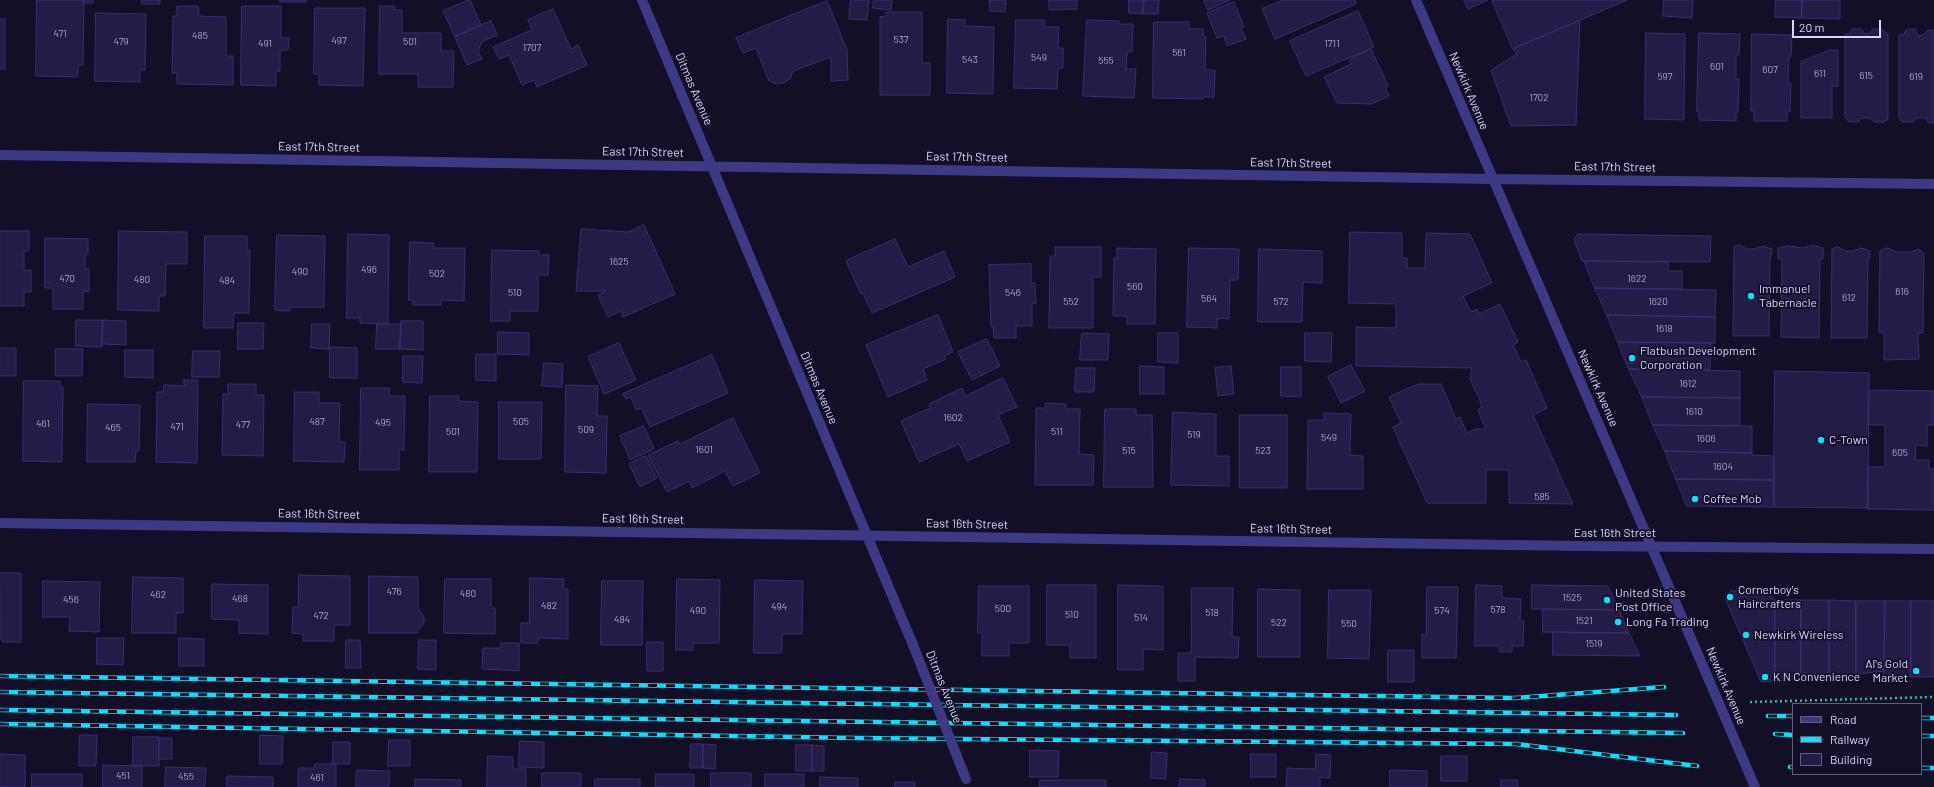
<!DOCTYPE html>
<style>
body{margin:0}
#map{position:relative;width:1934px;height:787px;overflow:hidden;background:#130f26;font-family:Barlow,sans-serif}
canvas{display:block}
.legend{position:absolute;left:1792px;top:703px;width:130px;height:72px;box-sizing:border-box;background:#130f26;border:1px solid #625e7d;margin:0;padding:5px 7px;list-style:none;font-size:12px;color:#d9d4ff}
.legend li{display:flex;align-items:center;gap:8px;height:20px}
.legend b{width:20px;border:1px solid #625e7d}
.scale{position:absolute;left:1792px;top:20px;width:89px;height:18px;box-sizing:border-box;border:2px solid #d9d4ff;border-top:0;padding-left:5px;font-size:12px;line-height:14px;white-space:nowrap;color:#d9d4ff;-webkit-text-stroke:3px #130f26;paint-order:stroke}
</style>
<div id="map">
<canvas width="1934" height="787"></canvas>
<ul class="legend">
<li><b style="height:5px;background:#3d3a85"></b>Road</li>
<li><b style="height:5px;background:#00e5ff"></b>Railway</li>
<li><b style="height:11px;background:#241b47"></b>Building</li>
</ul>
<div class="scale">20 m</div>
</div>
<script>
const g = document.querySelector('canvas').getContext('2d');
g.lineJoin = 'round';
function fillPath(path, color) { g.fillStyle = color; g.fill(path, 'evenodd'); }
function stroke(path, color, width, dash) { g.strokeStyle = color; g.lineWidth = width; g.lineCap = dash ? 'butt' : 'round'; g.setLineDash(dash || []); g.stroke(path); }
function drawText(font, color, halo, rows, align = 'center') {
  g.font = font + ' Barlow,sans-serif'; g.lineWidth = 3.5; g.setLineDash([]); g.textBaseline = 'middle'; g.strokeStyle = halo; g.fillStyle = color; for (const [text, x, y, turn = 0] of rows) {
    g.save(); g.translate(x, y); g.rotate((+turn || 0) * Math.PI / 180); g.textAlign = isNaN(turn) ? turn : align; if (halo) g.strokeText(text, 0, 0); g.fillText(text, 0, 0); g.restore();
  }
}
const building = new Path2D(`
 M37 0H84L83 65H78V77L36 76Z
 M84 0H93V3H84Z
 M142 0H160V4H142Z
 M280 0H306V2H280Z
 M470 0 481 25 455 37 443 11Z
 M851 0H869L867 20 849 19Z
 M874 0H892L891 10 873 8Z
 M990 0H1006L1005 12 990 11Z
 M1049 0H1077V9L1050 10Z
 M1129 0H1144L1143 14 1129 13Z
 M1144 0H1159L1158 14H1143Z
 M1204 0H1230L1208 10Z
 M1283 0H1355L1356 4 1275 39 1262 9Z
 M1464 0H1488L1468 9Z
 M1492 0H1627L1513 49Z
 M1664 0H1693L1692 18 1663 16Z
 M1776 0H1802V18L1775 17Z
 M1802 0H1840V19L1802 18Z
 M827 1 847 50 848 80 831 81V57L793 71 790 79 783 83 777 84 769 81 756 48 743 53 736 38Z
 M1234 2 1244 27 1241 28 1246 39 1227 46 1224 36 1217 38 1207 13Z
 M177 6H198L199 16 226 17V56H233V85L177 84V73H172L173 16H177Z
 M242 6H281V38H289L288 50H280V71H276V86L241 85Z
 M380 6H395L394 10H402V33H441V51H454L453 87H418V74H379Z
 M315 8H365L363 86 319 85V74H314Z
 M553 9 571 49 578 45 587 65 537 87 534 80 522 85 509 55 499 59 493 47 532 30 528 20Z
 M1358 11 1374 47 1306 76 1290 41Z
 M886 12H922V63H930V95H880V17L886 16Z
 M96 13 146 14 145 70H140V82L95 81Z
 M0 19H5V69H0Z
 M948 19 965 20V26L994 27 993 94 947 93Z
 M1016 20H1045V27H1059L1058 48H1063V68H1058L1057 89 1014 88Z
 M1087 20 1119 21V24H1133L1132 52H1127L1126 69H1136L1134 98 1083 96Z
 M491 21 497 35 482 42 478 51 482 59 467 65 455 37Z
 M1580 21 1576 125 1511 126 1491 70 1517 54 1513 49Z
 M1154 22H1189V29H1203V36L1206 37 1205 70H1215L1214 97H1203V99L1153 98Z
 M1853 29H1861L1864 33 1869 34 1874 29H1881L1888 34V119L1884 122H1874L1871 118H1862L1858 122H1849L1845 117V34H1849Z
 M1907 29H1915L1918 36 1923 35 1928 30H1934V123H1929L1926 118H1916L1913 122H1902L1899 118V35H1903Z
 M1646 33 1685 34 1684 120 1645 119Z
 M1699 33 1740 34 1739 55H1736V79H1739L1738 112H1736V121L1699 120V111H1697Z
 M1752 34 1792 35 1791 57H1789L1788 83H1791L1790 112H1787V121H1754V111H1751Z
 M1371 49 1388 86 1385 87 1389 96 1372 104 1337 103 1324 77 1351 64 1349 60Z
 M1830 50H1838V86H1832V118H1801V62Z
 M644 225 675 294 623 317 621 311 608 317 598 295 606 291H576L581 229 628 232Z
 M0 231H29V251H24V270H31V292H24V306H0Z
 M119 231 187 232V264H166L165 296H159V311L118 310Z
 M1350 232 1402 233V258H1407V268H1425L1426 233 1470 234 1492 283 1463 296 1471 312 1477 309 1479 314 1500 304 1518 342 1513 345 1521 362 1526 360 1547 408 1533 415 1573 504 1509 503V470H1486V503H1427L1393 427 1401 423 1389 397 1418 384H1441L1456 419 1460 417 1467 433 1475 429H1486L1478 411 1482 405 1470 379 1472 368 1356 366V327L1396 328V304L1349 303Z
 M348 234 389 235 388 324 360 323V318H347Z
 M1578 234 1711 236 1710 262 1582 261 1574 240Z
 M277 235 325 236 324 307H290V311L275 310Z
 M205 236H247V250H250L249 313H234L233 328H204Z
 M45 238 88 239V254H85V269H89V292L83 291V309H53V288H45Z
 M895 239 908 267 944 251 955 277 872 313 863 293 861 294 846 261Z
 M410 242 434 243 433 248H465L464 301 441 300V305H413V300H409Z
 M1740 245 1747 249H1754L1763 246 1772 249 1771 257H1770L1769 336H1733L1734 247Z
 M1813 245 1823 248V259H1820L1819 338 1781 337 1782 260 1778 259V248L1788 246 1804 248Z
 M1055 247H1101V277H1093V328H1049L1050 256H1055Z
 M1838 247 1845 251H1853L1861 248 1870 251 1869 259H1868L1867 338H1831L1832 249Z
 M1117 248 1156 249 1155 324H1127V316H1113L1114 258H1117Z
 M1189 248 1239 249 1238 280H1230L1229 319 1217 318V328L1187 327Z
 M1888 248 1896 252H1911L1918 249 1924 253 1923 333H1918L1919 359 1884 360V333L1879 332 1880 251Z
 M1259 249 1322 251V283L1303 282 1302 322H1258Z
 M492 250 539 251V255H549L548 275H538V311H510V321H491Z
 M1584 261 1668 262V271H1682V289L1595 288Z
 M1031 264V283H1035L1036 303H1032V326H1016V338H994L993 327H991L989 265Z
 M1595 288 1716 290 1715 317 1607 315Z
 M938 315 953 352 945 356 946 359 923 369 927 380 888 397 866 345Z
 M1607 315 1715 317V343L1618 342Z
 M76 320H103L102 347 76 346Z
 M103 320 126 321V345L102 344Z
 M401 321H423V350L400 349Z
 M238 323H264L263 349H238Z
 M312 324H330L329 349 311 348Z
 M377 324H401L400 349H376Z
 M498 332 529 333V355L498 354Z
 M1082 333 1109 334 1108 360H1080Z
 M1158 333H1178V363L1158 362Z
 M1305 333H1332L1331 362 1305 361Z
 M987 339 1000 366 972 380 958 352Z
 M1618 342 1711 343 1710 370 1629 369Z
 M619 343 636 380 604 394 588 357Z
 M330 347 357 348V378H330Z
 M0 348H16V376H0Z
 M56 349H83L82 376H56Z
 M125 350H153V378L125 377Z
 M193 351H220L219 377H192Z
 M476 354H496V381L476 380Z
 M712 355 728 393 650 427 641 408 636 410 631 397 626 399 623 394Z
 M403 356H423L422 383 403 382Z
 M544 363 563 364 562 387 542 386Z
 M1351 365 1365 391 1341 403 1328 377Z
 M1140 366 1164 367V394H1140Z
 M1231 366 1234 394 1218 396 1215 368Z
 M1281 367H1301V397L1281 396Z
 M1076 368H1095L1094 392H1075Z
 M1629 369 1740 371V398L1642 397Z
 M1775 371 1869 373 1868 508 1774 507Z
 M1003 378 1017 407 998 415 1010 442 967 461 959 444 919 462 901 421 930 408 929 404 962 388 965 396Z
 M184 380H198L197 463 156 462 157 392H163L164 385 184 386Z
 M24 381H60L61 387H63L62 462 23 461Z
 M228 384H256V395H264L263 456 222 455 223 394H228Z
 M566 385 598 386 597 416H607L606 473 565 472Z
 M361 388H390L389 396H405L404 450H399V470H360Z
 M1869 390 1934 391V425H1927V446L1916 445 1915 460H1929V469H1934V510L1867 509 1868 467H1885V425H1868Z
 M295 392H319V403H340L339 442H345L344 462 294 461Z
 M430 396H459L458 401 478 402 477 472H429Z
 M1642 397 1740 398V426L1653 425Z
 M499 402H542L541 459H499Z
 M1045 403 1066 404V409H1080L1079 454 1094 455 1093 485H1035L1036 408H1046Z
 M88 404 140 405 139 451H136L135 462H87Z
 M1105 409H1136V415H1152L1153 487H1104Z
 M1173 412 1216 414V456H1229V486L1171 485Z
 M1324 413 1351 414 1350 455 1363 456V489H1307L1308 420H1324Z
 M1240 415H1287V488H1240Z
 M733 418 760 473 733 486 725 471 692 488 689 481 667 492 648 455 678 441 680 444Z
 M1653 425 1752 426V453L1665 451Z
 M644 426 654 449 630 460 620 436Z
 M1665 451 1752 453V455L1774 456V480L1676 479Z
 M646 456 657 478 640 487 629 464Z
 M1676 479 1774 480V507L1687 506Z
 M0 573H21V642H3L0 638Z
 M299 575 350 576V625H334V641H303V634L292 633 293 607H298Z
 M369 576 418 577V607L424 617V623L418 630 417 633H369Z
 M133 577 183 578V613H176V633H132Z
 M530 578 564 579 563 589H568V639L538 638V643H521V623H529Z
 M445 579H491V608H495V634L444 633Z
 M677 579 720 580 719 643H693V650H676Z
 M755 580 803 581 802 634H782V653H754Z
 M43 581 100 582 99 632 69 631 70 617H43Z
 M602 581H643L642 645H601Z
 M212 584 268 585V634L239 633V620L212 619Z
 M1047 585H1096V658H1070V645H1047Z
 M1118 585 1163 586V650L1143 649V670H1118Z
 M1476 585 1502 586V598L1521 599 1520 621H1524L1523 646H1512V652H1499V646H1475Z
 M1532 585 1608 586 1619 610 1532 609Z
 M979 586H1029V643H1009V656H982V633H978Z
 M1427 587H1458L1456 658H1422V634L1426 635Z
 M1192 588H1233L1232 637H1239L1238 658 1195 657V681H1178V653H1191Z
 M1258 589 1300 590V657H1258Z
 M1329 590H1371L1369 659 1328 658Z
 M1731 591H1766L1775 600V681L1761 682 1725 598Z
 M1775 600H1801V679L1775 681Z
 M1801 600H1829V676L1801 679Z
 M1829 600 1856 601V674L1829 676Z
 M1856 601H1885L1884 671 1856 674Z
 M1885 601H1911V677L1884 676Z
 M1911 601H1934V677H1911Z
 M1543 609 1619 610 1629 633 1543 632Z
 M1553 632 1629 633 1640 656 1553 655Z
 M97 638H124L123 665 97 664Z
 M179 638 204 639V666H179Z
 M346 640H360L361 668H346Z
 M419 640H436V670L418 669Z
 M647 642H663V671H647Z
 M501 643H519V671L482 669 483 648H501Z
 M1388 650H1414V682H1388Z
 M80 735H97L96 766H79Z
 M260 735 283 736 282 764H260Z
 M133 737H159V766H133Z
 M159 738H172V759H159Z
 M389 740H410V766H388Z
 M520 741 544 742V768L519 767Z
 M333 742H350V764H333Z
 M691 744H703V768H690Z
 M703 744 716 745 715 769 703 768Z
 M796 745H812V771H796Z
 M812 745 824 746V771H812Z
 M1030 750 1059 751 1058 777H1030Z
 M1152 752 1167 753 1166 779 1151 778Z
 M0 754 25 755V787H0Z
 M1251 754H1276V777H1251Z
 M1316 754 1331 755 1330 778 1320 777V787H1286L1287 768 1315 769Z
 M488 756 513 757V769H526V787H487Z
 M1441 756H1467V781H1441Z
 M315 764H336V787H298V768H314Z
 M103 765 142 766V787H103Z
 M166 767 206 768 205 787H165Z
 M357 770 390 771 389 787H356Z
 M1390 770 1427 771V787H1390Z
 M542 773H581V787H542Z
 M711 773H751V787H711Z
 M32 774H82V787H32Z
 M656 774H694V787H656Z
 M765 774H804V787H765Z
 M227 776 273 777V787H227Z
 M820 777 858 778V787H820Z
 M415 779 461 780V787H415Z
 M595 779H640V787H595Z
 M1180 779 1205 780V787H1179Z
 M1040 780H1106V787H1040Z
 M1501 780H1518V787H1501Z
 M895 782H915V787H895Z`);
const path = new Path2D(`
 M1750 702 1934 697`);
const minor = new Path2D(`
 M642 0 913 645
 M1416 0 1755 787
 M0 155 1492 179 1934 184
 M0 523 1581 546 1934 549`);
const rail = new Path2D(`
 M0 676 1515 698 1664 687
 M0 692 1676 715
 M0 710 1683 733
 M1768 716H1793
 M1921 718H1934
 M0 724 856 738 1516 744 1697 766
 M1775 734 1793 735
 M1921 736H1934
 M1790 767H1793
 M1921 768H1934`);
const minorBridge = new Path2D(`
 M913 645 966 779`);
const markers = [
 [1751,296,4,"#00e5ff"],
 [1632,358,4,"#00e5ff"],
 [1821,440,4,"#00e5ff"],
 [1695,499,4,"#00e5ff"],
 [1730,597,4,"#00e5ff"],
 [1607,600,4,"#00e5ff"],
 [1618,622,4,"#00e5ff"],
 [1746,635,4,"#00e5ff"],
 [1916,671,4,"#00e5ff"],
 [1765,677,4,"#00e5ff"]
];
const numberNames = [
 ["471",60,34],
 ["485",200,36],
 ["537",901,40],
 ["497",339,41],
 ["479",121,42],
 ["501",410,42],
 ["491",265,44],
 ["1711",1332,44],
 ["1707",532,48],
 ["561",1179,53],
 ["549",1039,58],
 ["543",970,60],
 ["555",1106,61],
 ["601",1717,67],
 ["607",1770,70],
 ["611",1820,74],
 ["615",1866,76],
 ["597",1665,77],
 ["619",1916,77],
 ["1702",1539,98],
 ["1625",619,262],
 ["496",369,270],
 ["490",300,272],
 ["502",437,274],
 ["470",67,279],
 ["1622",1637,279],
 ["480",142,280],
 ["484",227,281],
 ["560",1135,287],
 ["616",1902,292],
 ["510",515,293],
 ["546",1013,293],
 ["612",1849,298],
 ["564",1209,299],
 ["552",1071,302],
 ["572",1281,302],
 ["1620",1658,302],
 ["1618",1664,329],
 ["1612",1688,384],
 ["1610",1694,412],
 ["1602",953,418],
 ["487",317,422],
 ["505",521,422],
 ["495",383,423],
 ["461",43,424],
 ["477",243,425],
 ["471",177,427],
 ["465",113,428],
 ["509",586,430],
 ["501",453,432],
 ["511",1057,432],
 ["519",1194,435],
 ["549",1329,438],
 ["1606",1706,439],
 ["1601",704,450],
 ["515",1129,451],
 ["523",1263,451],
 ["605",1900,453],
 ["1604",1723,467],
 ["585",1542,497],
 ["476",394,592],
 ["480",468,594],
 ["462",158,595],
 ["1525",1572,598],
 ["468",240,599],
 ["456",71,600],
 ["482",549,606],
 ["494",779,607],
 ["500",1003,609],
 ["578",1498,610],
 ["490",698,611],
 ["574",1442,611],
 ["518",1212,613],
 ["510",1072,615],
 ["472",321,616],
 ["514",1141,618],
 ["484",622,620],
 ["1521",1584,621],
 ["522",1279,623],
 ["550",1349,624],
 ["1519",1594,644],
 ["451",123,776],
 ["455",186,777],
 ["461",317,778]
];
const streetNames = [
 ["Ditmas Avenue",694,89,67],
 ["Newkirk Avenue",1469,91,67],
 ["East 17th Street",319,147,1],
 ["East 17th Street",643,152,1],
 ["East 17th Street",967,157,1],
 ["East 17th Street",1291,163,1],
 ["East 17th Street",1615,167,1],
 ["Ditmas Avenue",819,388,67],
 ["Newkirk Avenue",1598,388,66],
 ["East 16th Street",319,514,1],
 ["East 16th Street",643,519,1],
 ["East 16th Street",967,524,1],
 ["East 16th Street",1291,529,1],
 ["East 16th Street",1615,533],
 ["Newkirk Avenue",1726,686,67],
 ["Ditmas Avenue",944,687,68]
];
const poiNames = [
 ["Immanuel",1759,289],
 ["Tabernacle",1759,303],
 ["Flatbush Development",1640,351],
 ["Corporation",1640,365],
 ["C-Town",1829,440],
 ["Coffee Mob",1703,499],
 ["Cornerboy's",1738,590],
 ["Haircrafters",1738,604],
 ["United States",1615,593],
 ["Post Office",1615,607],
 ["Long Fa Trading",1626,622],
 ["Newkirk Wireless",1754,635],
 ["Al's Gold",1908,664,"right"],
 ["Market",1908,678,"right"],
 ["K N Convenience",1773,677]
];
fillPath(building, '#241b47');
stroke(building, '#3b2d73', 1);
stroke(path, '#2fb8b0', 2.5, [2, 3]);
stroke(minor, '#3d3a85', 10);
stroke(rail, '#00e5ff', 4.5);
stroke(rail, '#130f26', 3, [9]);
stroke(minorBridge, '#3d3a85', 10);
for (const [x, y, r, color] of markers) { const dot = new Path2D(); dot.arc(x, y, r, 0, 2 * Math.PI); g.fillStyle = color; g.fill(dot); stroke(dot, '#130f26', 1.5); }
drawText('10px', '#aca6d1', null, numberNames);
drawText('12px', '#d9d4ff', '#130f26', streetNames);
drawText('12px', '#d9d4ff', '#130f26', poiNames, 'left');
</script>
